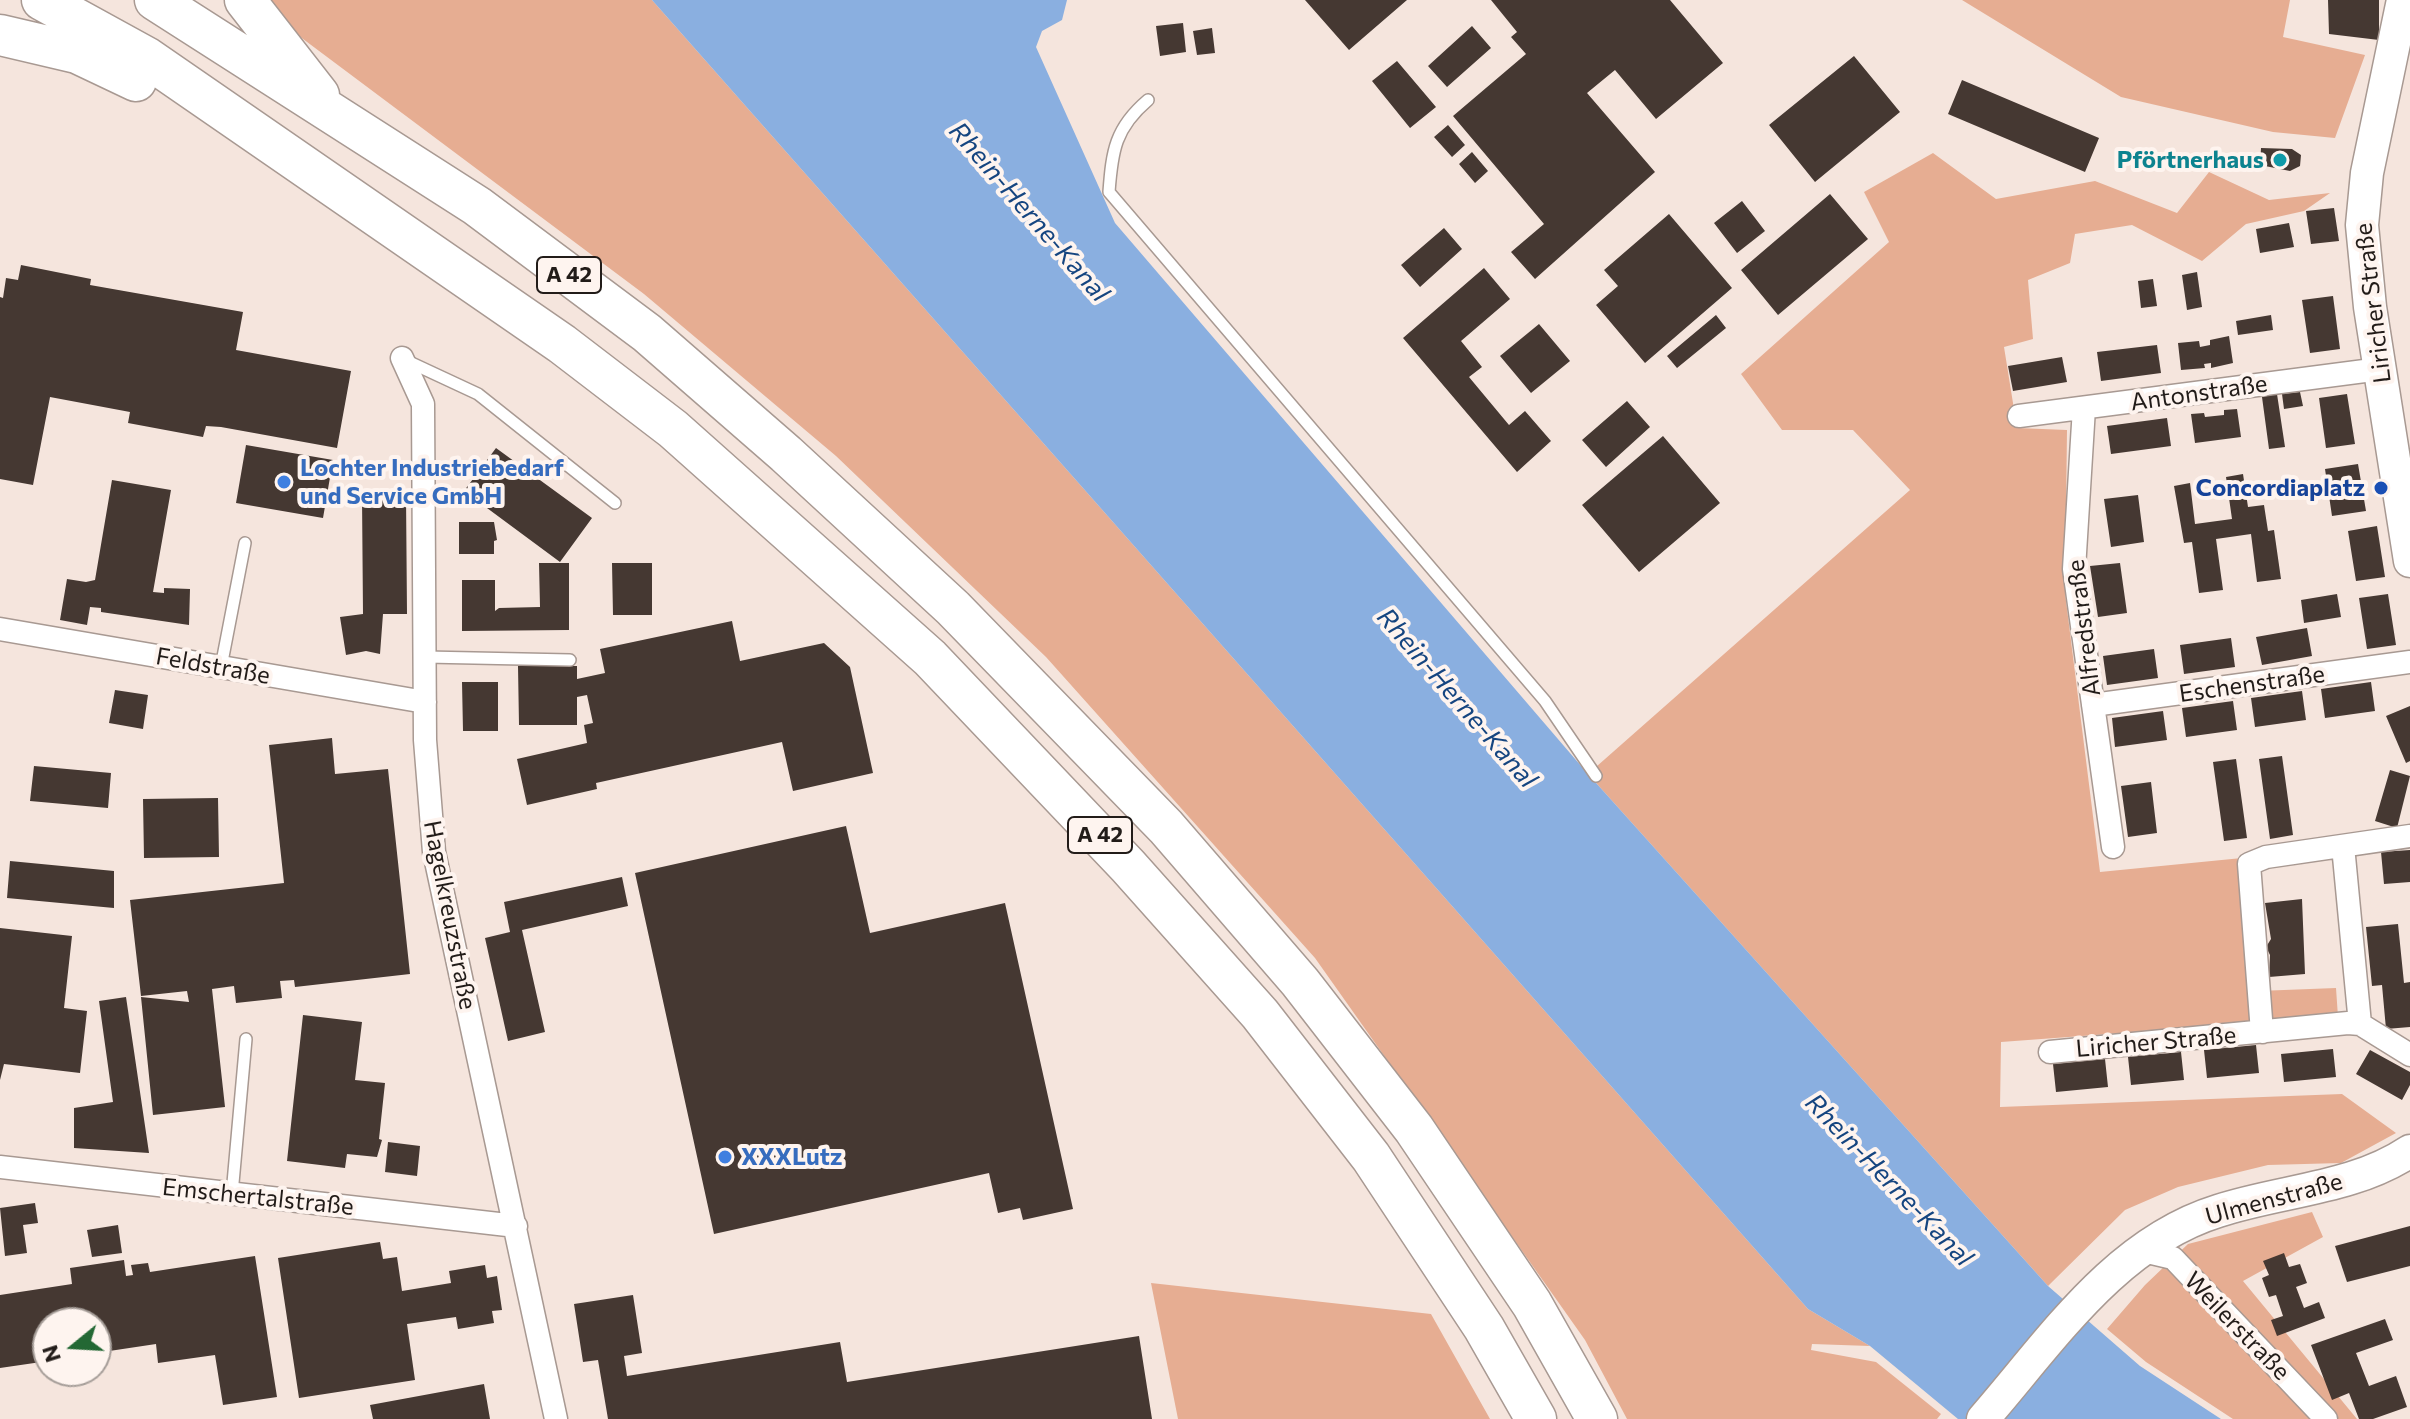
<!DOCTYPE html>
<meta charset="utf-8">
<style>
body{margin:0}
#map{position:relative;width:2410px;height:1419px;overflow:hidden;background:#f5e5dd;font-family:Commissioner,sans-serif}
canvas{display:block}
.north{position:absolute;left:32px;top:1307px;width:80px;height:80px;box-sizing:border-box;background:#fef4ef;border:2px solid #a69e99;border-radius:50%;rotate:252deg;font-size:22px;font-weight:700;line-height:32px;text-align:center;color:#221c19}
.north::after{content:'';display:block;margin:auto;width:28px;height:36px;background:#236834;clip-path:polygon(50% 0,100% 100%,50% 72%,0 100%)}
</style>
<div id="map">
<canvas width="2410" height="1419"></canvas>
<div class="north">N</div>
</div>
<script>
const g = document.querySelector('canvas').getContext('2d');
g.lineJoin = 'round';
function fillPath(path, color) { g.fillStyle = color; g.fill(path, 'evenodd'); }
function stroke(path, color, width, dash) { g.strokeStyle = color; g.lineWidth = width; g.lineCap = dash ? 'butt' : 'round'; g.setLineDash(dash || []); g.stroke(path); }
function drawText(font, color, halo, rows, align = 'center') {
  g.font = font + ' Commissioner,sans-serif'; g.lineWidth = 8; g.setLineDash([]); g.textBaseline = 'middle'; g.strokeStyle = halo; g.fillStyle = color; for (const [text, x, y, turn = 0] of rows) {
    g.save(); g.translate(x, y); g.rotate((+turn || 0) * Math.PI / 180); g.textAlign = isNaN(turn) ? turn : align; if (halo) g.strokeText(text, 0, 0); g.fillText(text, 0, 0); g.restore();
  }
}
const green = new Path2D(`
 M267 0H652L1808 1309 1870 1346 1812 1344 1811 1350 1876 1362 1941 1414 1937 1419H1627L1585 1340 1315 958 1046 657 836 456 644 294 283 24Z
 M1962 0H2290L2283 37 2365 55 2335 138 2273 132 2121 97Z
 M1933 153 1996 199 2095 181 2177 213 2209 172 2269 200 2330 193 2304 211 2246 224 2202 261 2132 225 2075 234 2070 263 2028 280 2033 339 2004 347 2017 428 2067 430 2065 593 2100 872 2242 858 2258 991 2336 988 2338 1017 2001 1042 2000 1107 2342 1094 2396 1133 2341 1163 2268 1165 2178 1187 2125 1210 2048 1286 1588 774 1910 490 1853 430H1782L1741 374 1889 242 1864 192Z
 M2312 1212 2323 1237 2243 1281 2357 1419H2233L2146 1362 2107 1329 2145 1285 2188 1244Z
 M1151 1283 1431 1314 1490 1419H1178Z`);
const water = new Path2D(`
 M652 0H1067L1062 20 1042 31 1036 47 1115 223 1588 774 2048 1286 2140 1366 2221 1419H1958L1870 1346 1808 1309Z`);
const building = new Path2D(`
 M1305 0H1407L1349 50Z
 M1491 0H1670L1723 63 1656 119 1615 70 1587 93 1655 172 1535 279 1511 252 1544 224 1453 116 1526 54 1511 37 1517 32Z
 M2328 0H2379V40L2329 34Z
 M1183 23 1186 52 1160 56 1156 26Z
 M1472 26 1491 48 1447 87 1428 66Z
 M1212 28 1215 53 1197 55 1193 31Z
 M1854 56 1900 112 1815 182 1769 125Z
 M1397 61 1436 107 1410 128 1372 81Z
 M1962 80 2099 138 2085 172 1948 114Z
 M1448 125 1465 145 1452 157 1434 137Z
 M2261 148 2292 149 2301 155 2300 166 2290 171 2260 165Z
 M1472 152 1488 171 1475 183 1459 164Z
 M1830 194 1868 239 1778 315 1741 270Z
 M1742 201 1765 231 1737 253 1714 223Z
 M2334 208 2339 241 2311 244 2306 211Z
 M1669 214 1732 288 1645 363 1596 305 1618 286 1604 270Z
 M2289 223 2294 247 2260 253 2256 229Z
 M1444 228 1462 249 1420 287 1401 265Z
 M21 265 91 279 90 285 243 312 236 350 351 371 337 448 221 427 206 426 203 437 128 423 130 412 50 397 33 485 0 479V297L3 298 6 278 18 280Z
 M1484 268 1510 299 1461 341 1482 367 1469 377 1509 425 1525 411 1551 441 1517 472 1403 338Z
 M2197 272 2202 307 2187 310 2182 275Z
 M2153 279 2157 306 2141 308 2138 281Z
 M2333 296 2340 349 2310 353 2302 300Z
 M1716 315 1726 328 1677 368 1667 356Z
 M2271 315 2273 330 2238 335 2236 321Z
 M1539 324 1570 361 1531 393 1500 356Z
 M2229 336 2233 363 2211 368V363L2204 364 2205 368 2181 370 2178 343 2199 341 2200 347 2210 345V340Z
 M2157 345 2161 373 2101 381 2097 352Z
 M2062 357 2067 382 2013 391 2008 366Z
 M2300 392 2303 406 2284 409 2282 394Z
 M2277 394 2285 447 2269 449 2262 397Z
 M2347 394 2355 444 2326 448 2319 398Z
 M1627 401 1650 427 1606 467 1582 440Z
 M2237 409 2241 437 2195 443 2191 414 2204 413 2205 417 2224 415V410Z
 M2167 418 2171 446 2111 454 2107 426Z
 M1663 436 1720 503 1639 572 1582 505Z
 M246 445 333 460 323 518 236 503Z
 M496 448 592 518 560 562 464 491Z
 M2358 464 2366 511 2332 516 2325 469Z
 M2243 474 2248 507 2264 505 2268 531 2274 530 2281 579 2257 582 2251 534 2216 539 2223 590 2199 593 2192 542 2184 543 2174 486 2190 483 2195 524 2232 519 2226 477Z
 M112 480 171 490 153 592 164 593V588L190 589 189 625 101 612V608L90 607 87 625 60 620 67 579 86 582 95 580Z
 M406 495 407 614H383L380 654 366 651 346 655 340 617 363 614 362 496Z
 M2138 495 2144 542 2111 547 2104 499Z
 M459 522H494L497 540 494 541V554H459Z
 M2377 526 2385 577 2356 581 2348 531Z
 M539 563H569V630L462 631V580H495V611L499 608 540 607Z
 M612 563H652V615H613Z
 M2120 563 2127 613 2098 617 2090 566Z
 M2337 594 2341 617 2304 623 2301 600Z
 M2388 594 2396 645 2367 649 2359 598Z
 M732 621 740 661 824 643 850 667 873 773 793 791 782 742 596 783 597 789 527 805 517 759 587 743 584 725 593 723 587 695 577 697V725H519L518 666H577V679L605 673 600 649Z
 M2307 628 2312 656 2262 665 2256 637Z
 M2231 638 2235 667 2184 674 2180 645Z
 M2154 649 2158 678 2107 685 2103 656Z
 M462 682H498V731H463Z
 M2371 682 2375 711 2325 718 2321 689Z
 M115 690 148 695 143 729 109 723Z
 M2302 691 2306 720 2255 727 2251 698Z
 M2233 701 2237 730 2186 737 2182 708Z
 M2410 706V761L2406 763 2386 716Z
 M2163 711 2167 740 2115 747 2112 718Z
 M332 738 335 774 388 769 410 974 295 987 294 980 280 981 282 998 236 1003 234 986 212 989 225 1107 153 1115 141 997 189 1002 187 991 141 996 130 900 284 883 269 745Z
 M2282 756 2293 835 2270 839 2259 759Z
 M2236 759 2247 838 2224 841 2213 762Z
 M34 766 111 773 108 808 30 801Z
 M2390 770 2410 776 2397 828 2375 821Z
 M2151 782 2157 833 2128 837 2121 786Z
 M218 798 219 857 144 858 143 799Z
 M846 826 870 933 1005 903 1073 1209 1023 1220 1020 1208 998 1213 989 1173 714 1234 635 873Z
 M2410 850V882L2384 884 2381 852Z
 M10 861 114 871V908L7 898Z
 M622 877 628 906 522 930 545 1032 508 1041 485 938 510 932 504 902Z
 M2302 899 2305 974 2269 977 2270 955 2266 947 2271 939 2265 903Z
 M2398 924 2404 983 2410 982V1027L2386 1029 2382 985 2372 986 2366 927Z
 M0 928 72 936 64 1008 87 1011 80 1073 4 1064 0 1080Z
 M126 997 149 1153 74 1148V1108L113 1102 99 1001Z
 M303 1015 362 1022 355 1080 385 1083 379 1139 382 1140 377 1157 347 1154 345 1168 287 1161Z
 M2256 1045 2259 1073 2207 1078 2204 1050Z
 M2333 1049 2336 1077 2284 1082 2281 1054Z
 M2370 1050 2410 1072V1085L2402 1100 2356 1074Z
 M2181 1052 2184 1080 2131 1085 2128 1057Z
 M2105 1059 2108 1087 2056 1092 2053 1064Z
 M388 1142 420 1146 417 1176 385 1172Z
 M35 1203 38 1223 23 1225 27 1253 5 1256 0 1208Z
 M118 1225 122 1253 92 1257 87 1230Z
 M2410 1226V1266L2347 1282 2335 1246Z
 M380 1242 383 1259 397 1257 402 1291 451 1283 449 1271 485 1265 487 1278 497 1276 502 1310 492 1311 494 1323 458 1329 456 1317 407 1324 415 1380 299 1398 278 1258Z
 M2284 1253 2289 1267 2300 1264 2307 1283 2296 1287 2304 1308 2319 1302 2325 1318 2277 1336 2271 1320 2283 1316 2276 1295 2269 1297 2262 1278 2269 1275 2263 1261Z
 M255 1256 277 1397 223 1405 215 1355 158 1363 156 1344 96 1353V1323H48V1361L0 1368V1295L72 1284 70 1268 124 1260 126 1276 133 1275 131 1265 148 1263 150 1272Z
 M633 1295 642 1353 624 1356 627 1376 840 1342 847 1382 1139 1336 1152 1419H608L598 1360 583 1362 574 1304Z
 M2385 1319 2393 1340 2356 1353 2369 1386 2396 1376 2407 1407 2373 1419H2359L2349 1393 2332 1400 2311 1345Z
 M484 1384 490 1419H373L370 1405Z`);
const lane = new Path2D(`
 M1148 100C1115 128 1112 151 1109 192L1545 701 1596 776
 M405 360 478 394 615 503
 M426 657 570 660
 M221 667 245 543
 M232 1194 246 1039`);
const street = new Path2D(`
 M402 358 423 404 425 740 434 852 556 1419
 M2084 408 2074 569 2113 847
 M2019 416 2380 369
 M0 629 425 702
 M2093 705 2410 662
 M2343 846 2360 1024
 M2262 1032 2249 864 2266 857 2410 836
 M2050 1052 2348 1023 2360 1024 2410 1055
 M0 1167 516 1226
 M2139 1250 2173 1258 2326 1419`);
const secondary = new Path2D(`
 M2403 0 2367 173 2362 225 2370 307 2410 561
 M1983 1419C2051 1341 2115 1243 2218 1211 2282 1190 2353 1189 2410 1151`);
const highway = new Path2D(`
 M42 0 146 57 562 344 673 429 930 658 1128 866 1260 1014 1371 1157 1484 1328 1536 1419
 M155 0 477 206 647 333 786 454 953 608 1166 827 1300 982 1414 1129 1532 1304 1597 1419
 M245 0 319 95
 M0 35 77 53 136 81`);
const markers = [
 [2280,160,8,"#0f9aa8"],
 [284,482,8,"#3f7fe0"],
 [2381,488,8,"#1a4fb4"],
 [725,1157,8,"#3f7fe0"]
];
const shields = [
 [569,275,64],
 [1100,835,64]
];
const shieldNames = [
 ["A 42",569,275],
 ["A 42",1100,835]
];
const cultureNames = [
 ["Pförtnerhaus",2264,160]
];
const streetNames = [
 ["Liricher Straße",2373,303,-97],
 ["Antonstraße",2199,393,-8],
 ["Alfredstraße",2084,628,-97],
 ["Feldstraße",213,666,10],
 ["Eschenstraße",2252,684,-8],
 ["Hagelkreuzstraße",450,915,79],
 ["Liricher Straße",2156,1042,-5],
 ["Emschertalstraße",258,1197,6],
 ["Ulmenstraße",2274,1199,-15],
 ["Weilerstraße",2237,1326,46]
];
const shopNames = [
 ["Lochter Industriebedarf",300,468],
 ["und Service GmbH",300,496],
 ["XXXLutz",741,1157]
];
const transitNames = [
 ["Concordiaplatz",2365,488]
];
const waterNames = [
 ["Rhein-Herne-Kanal",1029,212,49],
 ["Rhein-Herne-Kanal",1457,698,49],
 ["Rhein-Herne-Kanal",1889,1180,46]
];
fillPath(green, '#e6ad92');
fillPath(water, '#8aafe0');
fillPath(building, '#453832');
stroke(lane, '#a89992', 14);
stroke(street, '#a89992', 25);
stroke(secondary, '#a89992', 35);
stroke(highway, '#a89992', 43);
stroke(lane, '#fff', 11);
stroke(street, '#fff', 22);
stroke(secondary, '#fff', 32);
stroke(highway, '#fff', 40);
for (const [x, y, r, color] of markers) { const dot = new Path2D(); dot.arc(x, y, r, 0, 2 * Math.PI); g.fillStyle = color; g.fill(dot); stroke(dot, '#fef4ef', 3); }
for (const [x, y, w] of shields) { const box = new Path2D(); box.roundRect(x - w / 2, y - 18, w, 36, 6); g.fillStyle = '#fef4ef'; g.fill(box); stroke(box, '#221c19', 2); }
drawText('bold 22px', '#221c19', null, shieldNames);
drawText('bold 24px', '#0d838f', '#fef4ef', cultureNames, 'right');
drawText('24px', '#221c19', '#fef4ef', streetNames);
drawText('bold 24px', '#366cbe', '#fef4ef', shopNames, 'left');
drawText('bold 24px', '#164399', '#fef4ef', transitNames, 'right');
drawText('italic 26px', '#154580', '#fef4ef', waterNames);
</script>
